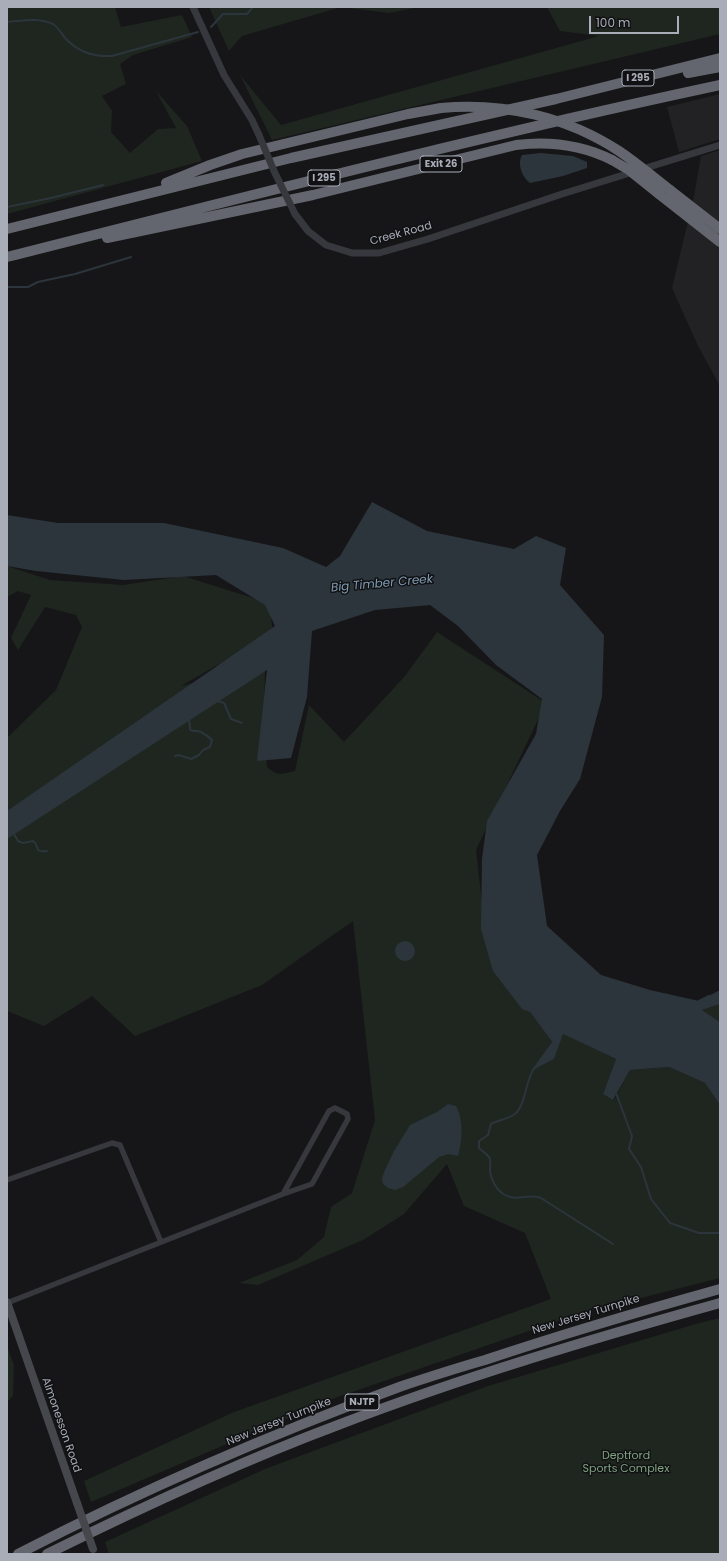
<!DOCTYPE html>
<style>
body{margin:0}
#map{position:relative;width:727px;height:1561px;overflow:hidden;background:#161618;font-family:Poppins,sans-serif}
canvas{display:block}
.frame{position:absolute;inset:0;border:8px solid #a8adb8;pointer-events:none}
.scale{position:absolute;left:589px;top:16px;width:90px;height:18px;box-sizing:border-box;border:2px solid #a8adb8;border-top:0;padding-left:5px;font-size:12px;line-height:14px;white-space:nowrap;color:#a8adb8;-webkit-text-stroke:3px #111113;paint-order:stroke}
</style>
<div id="map">
<canvas width="727" height="1561"></canvas>
<div class="frame"></div>
<div class="scale">100 m</div>
</div>
<script>
const g = document.querySelector('canvas').getContext('2d');
g.lineJoin = 'round';
function fillPath(path, color) { g.fillStyle = color; g.fill(path, 'evenodd'); }
function stroke(path, color, width, dash) { g.strokeStyle = color; g.lineWidth = width; g.lineCap = dash ? 'butt' : 'round'; g.setLineDash(dash || []); g.stroke(path); }
function drawText(font, color, halo, rows, align = 'center') {
  g.font = font + ' Poppins,sans-serif'; g.lineWidth = 3; g.setLineDash([]); g.textBaseline = 'middle'; g.strokeStyle = halo; g.fillStyle = color; for (const [text, x, y, turn = 0] of rows) {
    g.save(); g.translate(x, y); g.rotate((+turn || 0) * Math.PI / 180); g.textAlign = isNaN(turn) ? turn : align; if (halo) g.strokeText(text, 0, 0); g.fillText(text, 0, 0); g.restore();
  }
}
const built = new Path2D(`
 M720 94V139L679 152 667 107Z
 M720 150V386L698 346 672 288 694 196 701 156Z`);
const green = new Path2D(`
 M7 7H115L121 27 182 15 192 37 133 55 120 64 126 84 102 96 112 111 111 132 130 153 158 129 176 128 156 91 187 126 202 161 7 214Z
 M209 7H420L389 13 341 7 242 36 229 51Z
 M547 7H720V34L272 140 240 75 281 125 599 36 560 31Z
 M7 566 50 580 123 585 183 576 269 603 273 633 181 686 265 665 264 725 267 767C279 777 280 774 295 771L309 705 344 742 405 676 437 632 546 703 476 850 487 946 530 1012 552 1042 532 1070 554 1059 562 1033 616 1059 603 1094 614 1100 630 1070 669 1067 705 1083 720 1105V1278L578 1314 332 1399 91 1502 84 1481 234 1412 551 1299 525 1233 464 1206 447 1164 404 1214 363 1240 258 1285 239 1283 297 1260 324 1237 331 1207 352 1193 375 1120 353 921 262 985 135 1036 92 996 44 1026 7 1011V738L56 690 82 627 76 615 45 607 18 650 11 638 31 595 18 591 7 597Z
 M720 1004V1022L702 1010Z
 M720 1318V1554H109L105 1542 265 1469 488 1386 699 1323Z
 M7 1349H8L14 1365 13 1396 7 1402Z`);
const water = new Path2D(`
 M541 153 573 156 587 162V168L563 176 530 183C522 177 517 164 522 155Z
 M372 502 427 531 514 549 536 536 566 548 560 585 604 635 602 697 580 779 560 811 537 855 547 926 601 975 650 990 699 1001 720 990V1004L702 1010 720 1022V1105L705 1083 669 1067 630 1070 613 1100 603 1094 616 1059 563 1034 554 1059 531 1071 552 1042 530 1012 522 1009 493 971 481 929 482 859 487 821 536 734 542 699 496 665 458 626 430 605 375 610 312 631 307 697 291 758 257 761 267 670 7 839V811L275 626 265 605 216 575 124 580 36 571 7 566V515L58 523H164L283 548 326 567 340 556Z
 M395 951a10 10 0 1 1 20 0a10 10 0 1 1-20 0Z
 M448 1104 456 1106C464 1120 462 1142 458 1156L448 1154 439 1157 403 1187 395 1190 388 1188 383 1184 382 1178 385 1170 394 1151 410 1125 437 1112Z`);
const stream = new Path2D(`
 M7 22C22 21 38 17 53 24 58 27 61 33 65 38 77 51 94 57 112 56L198 32
 M211 27 223 14H247L253 7
 M7 207 51 198 103 185
 M7 287H28L38 282 75 274 131 257
 M217 701 224 703 231 719 242 723
 M175 756 179 755 191 759 199 755 203 750 210 747 212 740C209 737 205 734 201 732 189 728 191 737 189 719
 M14 834 18 841 23 843 33 841C41 846 32 853 47 851
 M697 1002 709 996
 M535 1067C525 1080 526 1105 515 1114 508 1119 499 1120 491 1124L488 1135 479 1141V1148C483 1152 489 1155 490 1159 491 1162 490 1166 490 1169 490 1178 496 1190 505 1195 517 1202 529 1193 541 1198L613 1244
 M616 1093 632 1136 629 1149 641 1167 651 1199 670 1223 699 1233H720`);
const minor = new Path2D(`
 M335 1108 347 1114 348 1119 312 1184 283 1194 329 1111Z
 M7 1180 112 1143 120 1145 161 1242
 M7 1303 283 1194`);
const tertiary = new Path2D(`
 M193 7 224 75 252 120 259 135
 M295 214 308 231 326 245 352 253H379L428 239 562 194 720 145`);
const secondary = new Path2D(`
 M7 1302 77 1503`);
const motorway = new Path2D(`
 M688 73 720 67
 M166 183 210 165 242 154 408 114 441 108
 M670 190 720 229
 M659 194 720 242
 M7 229 291 158 556 99 720 58
 M107 238 313 195 516 145C549 141 582 145 612 160
 M7 257C244 197 481 136 720 85
 M18 1554C142 1490 271 1434 402 1386 429 1377 457 1368 485 1360 563 1334 641 1311 720 1289
 M47 1554C142 1507 239 1462 338 1425 463 1377 591 1339 720 1303`);
const tertiaryBridge = new Path2D(`
 M259 135 274 171 295 214`);
const secondaryBridge = new Path2D(`
 M77 1503 93 1549`);
const motorwayBridge = new Path2D(`
 M441 108C504 102 567 117 619 151 637 163 653 177 670 190
 M612 160 629 170 659 194`);
const shields = [
 [638,78,32],
 [441,164,42],
 [324,178,32],
 [362,1402,34]
];
const shieldNames = [
 ["I 295",638,78],
 ["Exit 26",441,164],
 ["I 295",324,178],
 ["NJTP",362,1402]
];
const streetNames = [
 ["Creek Road",401,234,-15],
 ["New Jersey Turnpike",586,1315,-17],
 ["New Jersey Turnpike",279,1422,-22],
 ["Almonesson Road",61,1425,71]
];
const parkNames = [
 ["Deptford",626,1456],
 ["Sports Complex",626,1469]
];
const waterNames = [
 ["Big Timber Creek",382,584,-5]
];
fillPath(built, '#222225');
fillPath(green, '#1e261f');
fillPath(water, '#2c353c');
stroke(stream, '#2c353c', 2);
stroke(minor, '#37383d', 5.5);
stroke(tertiary, '#37383d', 7);
stroke(secondary, '#45474d', 8);
stroke(motorway, '#63666e', 10);
stroke(tertiaryBridge, '#37383d', 7);
stroke(secondaryBridge, '#45474d', 8);
stroke(motorwayBridge, '#63666e', 10);
for (const [x, y, w] of shields) { const box = new Path2D(); box.roundRect(x - w / 2, y - 8, w, 16, 3); g.fillStyle = '#111113'; g.fill(box); stroke(box, '#a8adb8', 1); }
drawText('bold 10px', '#a8adb8', null, shieldNames);
drawText('11px', '#a8adb8', '#111113', streetNames);
drawText('11px', '#7fa381', '#111113', parkNames);
drawText('italic 12px', '#7f9bb3', '#111113', waterNames);
</script>
